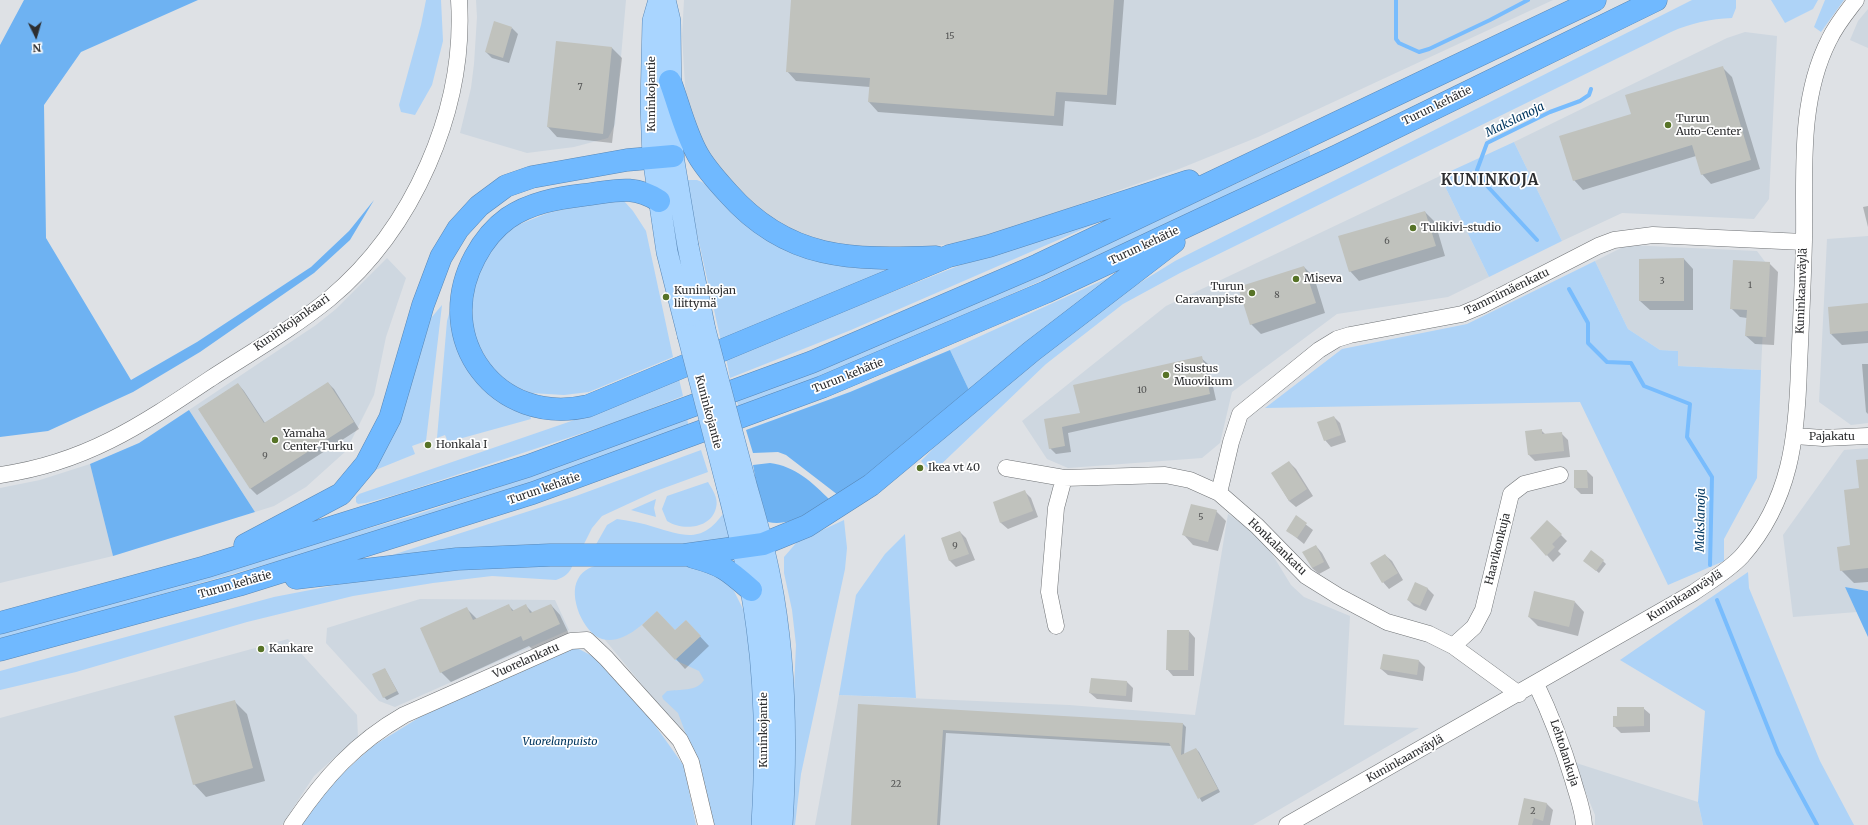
<!DOCTYPE html>
<meta charset="utf-8">
<style>
body{margin:0}
#map{position:relative;width:1868px;height:825px;overflow:hidden;background:#dee1e5;font-family:Merriweather,serif}
canvas{display:block}
.north{position:absolute;left:16px;top:16px;width:40px;height:40px;-webkit-text-stroke:3px #fff;paint-order:stroke;rotate:175deg;font-size:11px;font-weight:700;line-height:16px;text-align:center;color:#2d2e30}
.north::after{content:'';display:block;margin:auto;width:14px;height:18px;background:#2d2e30;clip-path:polygon(50% 0,100% 100%,50% 72%,0 100%)}
</style>
<div id="map">
<canvas width="1868" height="825"></canvas>
<div class="north">N</div>
</div>
<script>
const g = document.querySelector('canvas').getContext('2d');
g.lineJoin = 'round';
function fillPath(path, color) { g.fillStyle = color; g.fill(path, 'evenodd'); }
function stroke(path, color, width, dash) { g.strokeStyle = color; g.lineWidth = width; g.lineCap = dash ? 'butt' : 'round'; g.setLineDash(dash || []); g.stroke(path); }
function drawText(font, color, halo, rows, align = 'center') {
  g.font = font + ' Merriweather,serif'; g.lineWidth = 3.5; g.setLineDash([]); g.textBaseline = 'middle'; g.strokeStyle = halo; g.fillStyle = color; for (const [text, x, y, turn = 0] of rows) {
    g.save(); g.translate(x, y); g.rotate((+turn || 0) * Math.PI / 180); g.textAlign = isNaN(turn) ? turn : align; if (halo) g.strokeText(text, 0, 0); g.fillText(text, 0, 0); g.restore();
  }
}
const built = new Path2D(`
 M476 0H626L615 125 608 138 574 147 527 153 460 133 471 88 474 64 477 17Z
 M684 0H1553L1258 137 1179 169 987 237 931 247 849 251 780 228 711 165 688 106 685 85 682 36Z
 M1868 9V48L1850 40 1858 21Z
 M1745 32 1777 36 1769 199 1754 219 1622 213 1562 241 1514 142 1727 38Z
 M1440 176 1489 277 1448 297 1337 314 1232 392 1220 443 1202 458 1068 468 1047 459 1022 421 1166 306Z
 M1868 236V423L1851 425 1819 402 1827 239Z
 M1627 245 1757 251 1766 263 1761 370 1678 366V351L1660 350 1628 329 1595 261Z
 M387 258 406 278 386 337 374 395 346 451 306 487 274 506 255 512 189 410 316 325 336 309Z
 M1868 448V591L1845 587 1857 612 1793 617 1783 535 1844 450Z
 M90 464 113 556 0 583V488L40 480Z
 M1228 514 1261 536 1291 585 1304 597 1350 616 1344 725 1419 728 1253 825H815L839 695 1069 705 1195 715Z
 M420 599 555 600 569 630 395 707 379 701 326 643 327 628Z
 M685 600 721 656 698 753 592 624Z
 M288 639 357 715 358 737 314 776 282 825H0V718Z
 M1573 762 1698 802 1703 825H1595V815Z`);
const green = new Path2D(`
 M426 0H441L443 41 432 85 415 115 401 112 399 105 421 25Z
 M1692 0H1736V8L1732 18C1710 19 1691 23 1671 32L1180 273 1123 304 1046 364 932 473 921 461 966 415 1120 295 1175 261Z
 M1771 0H1818L1813 9 1785 23Z
 M1825 0H1844L1821 32 1814 27Z
 M1514 142 1562 241 1489 277 1440 176Z
 M1308 150 1310 152V157C1168 223 1026 290 881 350 834 370 787 390 739 408L736 399 1068 262Z
 M685 180H697L702 182 772 242 809 259 854 268H895L721 341Z
 M624 201 633 211 646 231 673 357 589 392 564 395 531 393 513 385 494 371 474 337 470 293 486 255 510 228 548 213 598 202Z
 M1104 220 851 330 730 378 726 358 958 266Z
 M1595 261 1628 329 1660 350 1678 351V366L1761 370 1757 478 1724 539V561L1668 585 1580 402 1265 408 1342 349 1467 324Z
 M1112 276 969 390 950 350Z
 M442 305 426 441 412 446 415 454 368 473 402 409 431 318Z
 M451 307 452 327 529 412 531 419 448 442 445 435 437 438 447 321Z
 M679 379 683 396 622 420 402 493 366 503 358 504 356 502V497L359 494 618 405Z
 M687 419 689 427 533 483 331 546 0 640V633L412 516 532 476Z
 M701 450 708 472 656 491 602 516 592 528 582 548 383 558 576 496Z
 M708 482C712 489 719 498 716 508 711 529 682 531 667 521L662 509 667 496Z
 M656 499 654 508 656 517 631 510Z
 M724 512 731 537 715 543 594 548 607 525 617 519C630 521 642 523 654 527 684 536 703 544 724 512Z
 M844 520 847 548 845 569 801 774 795 825H788L796 645 792 610 784 573V557L797 542Z
 M905 534 916 698 839 695 856 595 885 554Z
 M573 564C570 573 565 577 556 580L492 576 433 583 353 596 247 622 76 672 0 690V671L274 597 367 579 414 572Z
 M603 564 697 566 727 582 734 591 743 609 747 624 755 673 753 825H710L698 766 678 713 663 699 662 696 667 691C679 689 697 692 704 680L699 671 675 660 700 635 686 620 675 630 657 611C643 624 623 645 602 639 583 633 568 596 578 579 583 569 593 566 603 564Z
 M1748 572 1749 588 1820 761 1854 825H1703L1698 802 1705 711 1620 660Z
 M565 648 579 649 594 657 652 721 684 766 696 825H302L319 798 342 774 373 746 420 717Z`);
const forest = new Path2D(`
 M24 0H198L81 52 44 105 46 238 131 380 197 342 311 267 349 231 374 200 350 240 314 273 200 352 133 392 48 431 0 437V45Z
 M950 350 969 390 876 471 838 495 786 455 778 452 753 453 746 430 850 392Z
 M189 410 255 512 113 556 90 464 139 443Z
 M770 463C795 466 813 483 830 500 811 511 791 527 768 522L761 510 753 465Z
 M1845 587 1868 591V637Z`);
const shadow = new Path2D(`
 M792 0H1124L1116 105 1065 101 1063 126 878 112 869 102 870 87 796 81 787 71Z
 M512 28 518 34 509 63 492 58 486 52Z
 M557 42 612 48 622 58 612 143 557 137 548 127Z
 M1722 67 1732 77 1760 169 1711 184 1702 174 1696 156 1583 190 1574 180 1632 115Z
 M1868 206V227L1863 207Z
 M1425 212 1435 222 1445 256 1359 281 1350 271Z
 M1684 259 1693 269V310H1650L1640 301Z
 M1769 263 1778 272 1774 345 1755 344 1746 336 1747 318 1740 317 1731 308Z
 M1304 267 1314 277 1325 313 1261 334 1251 324Z
 M1868 305V343L1842 345 1831 334Z
 M1201 358 1208 364 1216 400 1068 433 1071 452 1056 454 1050 448 1045 420 1081 414Z
 M1862 364H1868V414L1866 412Z
 M328 383 334 389 359 429 257 495 251 489 199 409 238 384 244 391 265 423Z
 M1334 417 1340 423 1346 442 1331 447 1325 440Z
 M1541 430 1546 435 1561 433 1568 440 1570 457 1535 461 1528 454Z
 M1868 460V582L1854 583 1841 570 1851 546 1860 489Z
 M1289 462 1296 469 1313 496 1296 507 1289 501 1272 473Z
 M1587 471 1593 477V494H1581L1575 488Z
 M1025 492 1031 498 1038 517 1008 529 1001 523 994 503Z
 M1216 511 1226 521 1218 551 1193 545 1184 535Z
 M1296 517 1313 530 1304 544 1287 530Z
 M960 532 966 538 975 560 956 567 950 561 942 538Z
 M1561 535 1567 541 1558 551 1561 554 1553 562 1532 538Z
 M1316 546 1322 553 1330 568 1319 574 1312 568Z
 M1385 555 1392 561 1403 580 1389 589 1383 582 1371 564Z
 M1603 561 1606 564 1599 573 1587 563Z
 M1427 588 1434 595 1426 611 1414 606 1408 600Z
 M1575 602 1584 612 1578 636 1538 626 1529 617Z
 M508 605 514 611 526 606 533 613 551 605 560 615 569 634 533 650 529 646 451 682 441 672 466 608 477 619Z
 M675 631H695L709 646 685 669 676 659Z
 M1189 631 1195 638 1194 676H1173L1167 669Z
 M1419 661 1425 667 1423 681 1388 675 1381 669Z
 M385 669 399 694 387 700 384 697Z
 M1091 679 1127 682 1133 688 1132 702 1097 699 1090 693Z
 M234 701 247 714 265 781 206 797 194 784Z
 M859 706 1183 724 1186 727 1184 755 1196 749 1199 752 1220 792 1202 802 1171 746 946 733 940 825H852Z
 M1643 708 1650 714V732L1621 733 1614 726Z
 M1525 799 1547 804 1553 810 1550 825H1520Z`);
const stream = new Path2D(`
 M1396 0V39L1399 43 1419 52 1429 49 1490 20 1528 0
 M1537 240 1478 176 1477 170 1487 143 1550 112 1580 101 1589 95 1591 89
 M1569 289 1588 323V343L1607 362 1631 363 1644 386 1690 404 1687 437 1712 477 1710 565
 M1717 600 1778 753 1817 825`);
const building = new Path2D(`
 M791 0H1114L1107 95 1056 92 1054 116 868 102 870 78 786 72Z
 M494 21 512 27 503 58 485 52Z
 M556 41 612 47 603 134 547 127Z
 M1723 66 1751 160 1701 175 1692 145 1573 181 1559 136 1631 114 1625 95Z
 M1425 211 1436 246 1349 272 1338 236Z
 M1684 258V301H1639V259Z
 M1733 260 1770 262 1766 337 1745 336 1747 310 1730 309Z
 M1304 266 1316 303 1250 325 1238 287Z
 M1868 303V331L1830 334 1828 307Z
 M1202 356 1210 394 1062 427 1065 446 1049 449 1044 419 1080 413 1073 385Z
 M328 382 354 422 250 489 198 409 238 383 264 423Z
 M1334 416 1341 435 1324 441 1317 422Z
 M1542 429V434L1562 432 1564 451 1528 455 1525 431Z
 M1868 459V568L1840 571 1837 547 1850 545 1844 490 1859 488 1856 460Z
 M1289 461 1307 489 1289 501 1271 473Z
 M1574 470H1587L1588 488H1574Z
 M1025 490 1033 511 1000 523 993 502Z
 M1191 504 1217 510 1208 542 1182 535Z
 M1296 515 1307 523 1297 538 1286 531Z
 M1547 520 1562 534 1552 544 1555 547 1546 556 1530 538Z
 M960 531 969 554 949 561 941 538Z
 M1316 545 1324 562 1312 568 1302 552Z
 M1591 550 1604 560 1596 571 1583 561Z
 M1385 554 1398 573 1382 583 1370 563Z
 M1415 582 1428 588 1420 606 1407 600Z
 M1534 591 1575 601 1569 627 1528 617Z
 M509 604 512 611 526 604 530 613 551 604 560 624 523 641 521 636 440 673 420 628 467 607 473 620Z
 M657 611 675 630 686 620 701 636 675 660 642 625Z
 M1167 630H1189L1188 670H1166Z
 M1383 654 1419 660 1417 675 1380 669Z
 M385 668 397 691 383 698 372 674Z
 M1091 678 1127 681 1126 696 1089 693Z
 M235 700 253 768 193 785 174 716Z
 M858 704 1183 723 1181 755 1196 748 1218 789 1198 799 1169 743 943 730 937 825H851Z
 M1617 707H1644V726L1613 727V716H1617Z
 M1524 798 1547 803 1543 821 1534 818 1532 825H1518Z`);
const minor = new Path2D(`
 M1795 436 1823 438 1868 436
 M1006 468 1064 478 1165 475 1190 480 1219 493 1257 526 1306 576 1338 596 1387 622 1429 634 1453 646 1519 694
 M0 475C85 463 140 426 210 379 250 353 292 329 329 299 413 229 466 110 459 0
 M1219 493 1231 442 1240 414 1319 350 1337 339 1350 335 1462 314 1481 306 1598 246 1614 240 1653 235 1804 242
 M1056 626 1049 592 1056 508 1064 478
 M1453 646 1474 627 1483 610 1511 494 1524 484 1560 475
 M1536 684C1551 715 1563 747 1573 780 1577 795 1583 809 1584 825
 M292 825C324 778 355 743 404 715L571 641 587 640 606 658 680 740 691 762 706 825
 M1287 825 1693 593C1710 581 1728 571 1742 556 1791 500 1797 437 1799 366 1801 324 1803 282 1804 240 1805 174 1798 101 1829 40 1836 25 1846 13 1856 0`);
const major = new Path2D(`
 M659 0 653 21 651 105 653 157 667 252 688 335
 M665 0 670 21 671 107 673 156 688 246 705 330
 M745 481C754 513 764 545 770 578 786 659 787 743 782 825
 M727 486C739 533 751 580 757 628 766 693 766 759 762 825`);
const highway = new Path2D(`
 M670 81C679 105 685 132 698 155 706 169 717 181 728 193 788 261 852 260 936 257
 M659 201C632 183 612 192 583 195 557 198 530 203 508 218 494 228 483 242 475 257 431 339 497 427 588 406L949 256 989 246 1189 181
 M245 545 341 494 366 464 390 418 423 305 441 257 458 229 479 206 506 186 532 177 627 160 673 156
 M693 557C723 565 728 570 751 590
 M296 578 457 559 550 555H684L763 544 807 526 871 485 1032 351 1174 242
 M0 623 205 567 528 466 812 362 1038 265 1595 0
 M0 650 239 585 533 493 822 387 1046 292 1208 216 1337 156 1656 0`);
const majorBridge = new Path2D(`
 M705 330 745 481
 M688 335 727 486`);
const markers = [
 [1668,125,4,"#577327"],
 [1413,228,4,"#577327"],
 [1296,279,4,"#577327"],
 [1252,293,4,"#577327"],
 [666,297,4,"#577327"],
 [1166,375,4,"#577327"],
 [275,440,4,"#577327"],
 [428,445,4,"#577327"],
 [920,468,4,"#577327"],
 [261,649,4,"#577327"]
];
const numberNames = [
 ["15",950,36],
 ["7",580,87],
 ["6",1387,241],
 ["3",1662,281],
 ["1",1750,285],
 ["8",1277,295],
 ["10",1142,390],
 ["9",265,456],
 ["5",1201,517],
 ["9",955,546],
 ["22",896,784],
 ["2",1533,811]
];
const streetNames = [
 ["Kuninkojantie",652,94,-90],
 ["Turun kehätie",1437,106,-26],
 ["Turun kehätie",1144,246,-25],
 ["Kuninkaanväylä",1802,291,-88],
 ["Tammimäenkatu",1507,292,-26],
 ["Kuninkojankaari",292,323,-35],
 ["Turun kehätie",848,376,-22],
 ["Kuninkojantie",708,412,75],
 ["Pajakatu",1832,437],
 ["Turun kehätie",544,489,-19],
 ["Honkalankatu",1277,547,44],
 ["Haavikonkuja",1498,549,-76],
 ["Turun kehätie",235,585,-16],
 ["Kuninkaanväylä",1685,596,-32],
 ["Vuorelankatu",526,661,-24],
 ["Kuninkojantie",764,730,-90],
 ["Lehtolankuja",1564,753,72],
 ["Kuninkaanväylä",1405,759,-29]
];
const poiNames = [
 ["Turun",1676,119],
 ["Auto-Center",1676,132],
 ["Tulikivi-studio",1421,228],
 ["Miseva",1304,279],
 ["Turun",1244,287,"right"],
 ["Caravanpiste",1244,300,"right"],
 ["Kuninkojan",674,291],
 ["liittymä",674,304],
 ["Sisustus",1174,369],
 ["Muovikum",1174,382],
 ["Yamaha",283,434],
 ["Center Turku",283,447],
 ["Honkala I",436,445],
 ["Ikea vt 40",928,468],
 ["Kankare",269,649]
];
const parkNames = [
 ["Vuorelanpuisto",560,742]
];
const waterNames = [
 ["Makslanoja",1515,120,-26],
 ["Makslanoja",1701,520,-89]
];
const districtNames = [
 ["KUNINKOJA",1490,181]
];
fillPath(built, '#ced7e0');
fillPath(green, '#aed3f7');
fillPath(forest, '#6eb2f2');
fillPath(shadow, '#0003');
stroke(stream, '#78bcfd', 4);
fillPath(building, '#c0c2bd');
stroke(minor, '#707376', 17);
stroke(major, '#5988b7', 22);
stroke(highway, '#5988b7', 23);
stroke(minor, '#fff', 16);
stroke(major, '#a9d5ff', 21);
stroke(highway, '#70b9ff', 22);
stroke(majorBridge, '#5988b7', 22, []);
stroke(majorBridge, '#a9d5ff', 21);
for (const [x, y, r, color] of markers) { const dot = new Path2D(); dot.arc(x, y, r, 0, 2 * Math.PI); g.fillStyle = color; g.fill(dot); stroke(dot, '#fff', 1.5); }
drawText('9px', '#525353', null, numberNames);
drawText('11px', '#2d2e30', '#fff', streetNames);
drawText('11px', '#2d2e30', '#fff', poiNames, 'left');
drawText('italic 11px', '#023760', '#fff', parkNames);
drawText('italic 12px', '#033861', '#fff', waterNames);
g.letterSpacing = '1px';
drawText('bold 15px', '#2d2e30', '#fff', districtNames);
g.letterSpacing = '0px';
</script>
